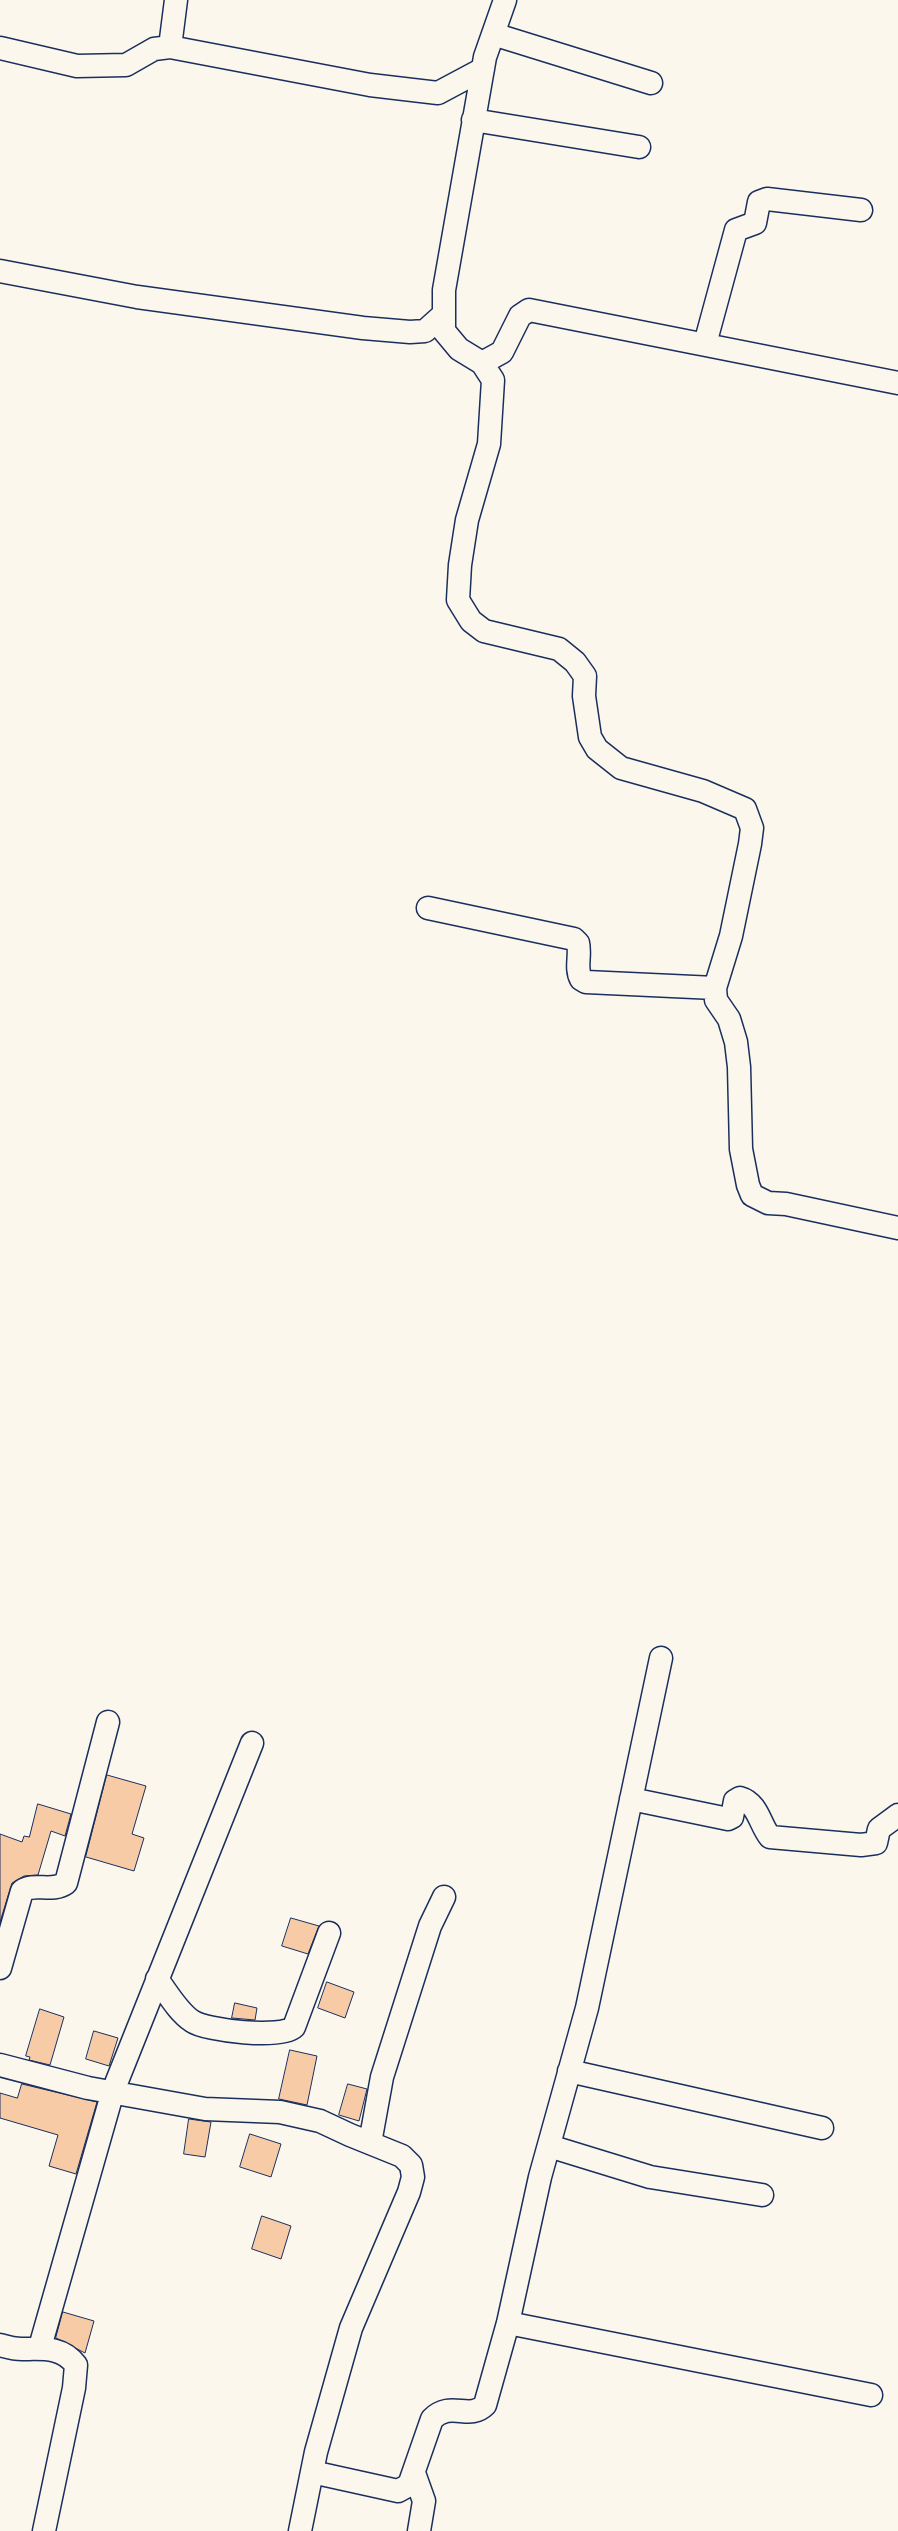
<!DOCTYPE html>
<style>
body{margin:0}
canvas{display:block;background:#fbf7ec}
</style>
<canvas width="898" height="2531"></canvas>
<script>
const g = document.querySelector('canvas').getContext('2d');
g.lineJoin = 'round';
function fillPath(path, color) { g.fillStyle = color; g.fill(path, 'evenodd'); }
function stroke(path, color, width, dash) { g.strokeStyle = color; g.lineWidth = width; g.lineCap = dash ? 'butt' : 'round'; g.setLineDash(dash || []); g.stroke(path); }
const building = new Path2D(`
 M107 1775 146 1786 132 1834 144 1838 134 1871 86 1857Z
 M38 1804 71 1814 65 1836 51 1831 38 1875 24 1876 12 1883 0 1922V1834L22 1842 24 1836 29 1837Z
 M291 1918 319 1926 308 1954 282 1946Z
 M327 1982 354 1992 345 2018 318 2008Z
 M235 2003 257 2008 255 2020 232 2018Z
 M40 2009 64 2017 50 2065 29 2060 30 2057 26 2056Z
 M94 2031 118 2038 109 2066 86 2059Z
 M290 2050 317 2056 307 2105 279 2099Z
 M22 2084 97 2102 76 2174 49 2166 58 2135 0 2118V2093L17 2098Z
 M348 2084 367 2089 359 2121 339 2115Z
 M189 2119 211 2122 205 2157 184 2154Z
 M250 2134 281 2144 271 2177 240 2167Z
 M262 2216 291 2226 281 2259 252 2249Z
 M63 2312 94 2321 85 2353 56 2338Z`);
const minor = new Path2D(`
 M505 0 485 57 444 290V331L459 349 482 363 493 380 489 444 467 520 460 565 458 600 471 621 484 631 559 649 575 662 585 676 584 696 590 737 597 749 621 768 703 791 745 809 752 828 750 844 731 936 715 988 716 1000 729 1019 736 1042 739 1067 741 1149 748 1185 752 1195 768 1203 786 1204 898 1228
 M493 34 651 83
 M170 47 176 0
 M0 48 77 66 126 65 154 49 170 47 370 85 438 93 483 69
 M473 120 639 147
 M0 271 137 297 363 328 410 332 425 331 444 314
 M705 344 736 230 755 223 759 202 767 199 861 210
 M482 363 502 352 520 316 529 310 898 383
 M428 908 574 939 578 943C581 955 575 968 581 979L586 982 715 988
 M631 1799 728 1819 732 1817 735 1801 740 1798C758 1803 760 1825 770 1837L861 1845 876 1843 879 1829 898 1815
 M0 1968 22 1891C34 1882 52 1893 66 1883L108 1722
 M157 1979C167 1992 178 2012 192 2021 206 2031 282 2039 294 2027L329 1933
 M0 2065 88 2088 205 2109 280 2112 320 2121 350 2135 402 2156 411 2165 413 2177 409 2192 351 2328 316 2452 300 2531
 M569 2071 822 2128
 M370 2143 382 2077 430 1926 444 1897
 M549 2146 650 2177 762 2195
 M508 2323 871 2395
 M0 2345C7 2347 15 2349 22 2349 42 2349 62 2346 76 2365L74 2388 44 2531
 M40 2347 113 2091 252 1743
 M312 2472 398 2491 409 2485 432 2419C451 2400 469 2421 485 2405L508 2323 540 2177 587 2008 661 1658
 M414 2473 424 2501 419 2531`);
fillPath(building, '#f6cba5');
stroke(building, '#1b2f5e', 1);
stroke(minor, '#1b2f5e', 25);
stroke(minor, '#fbf7ec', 22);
</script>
